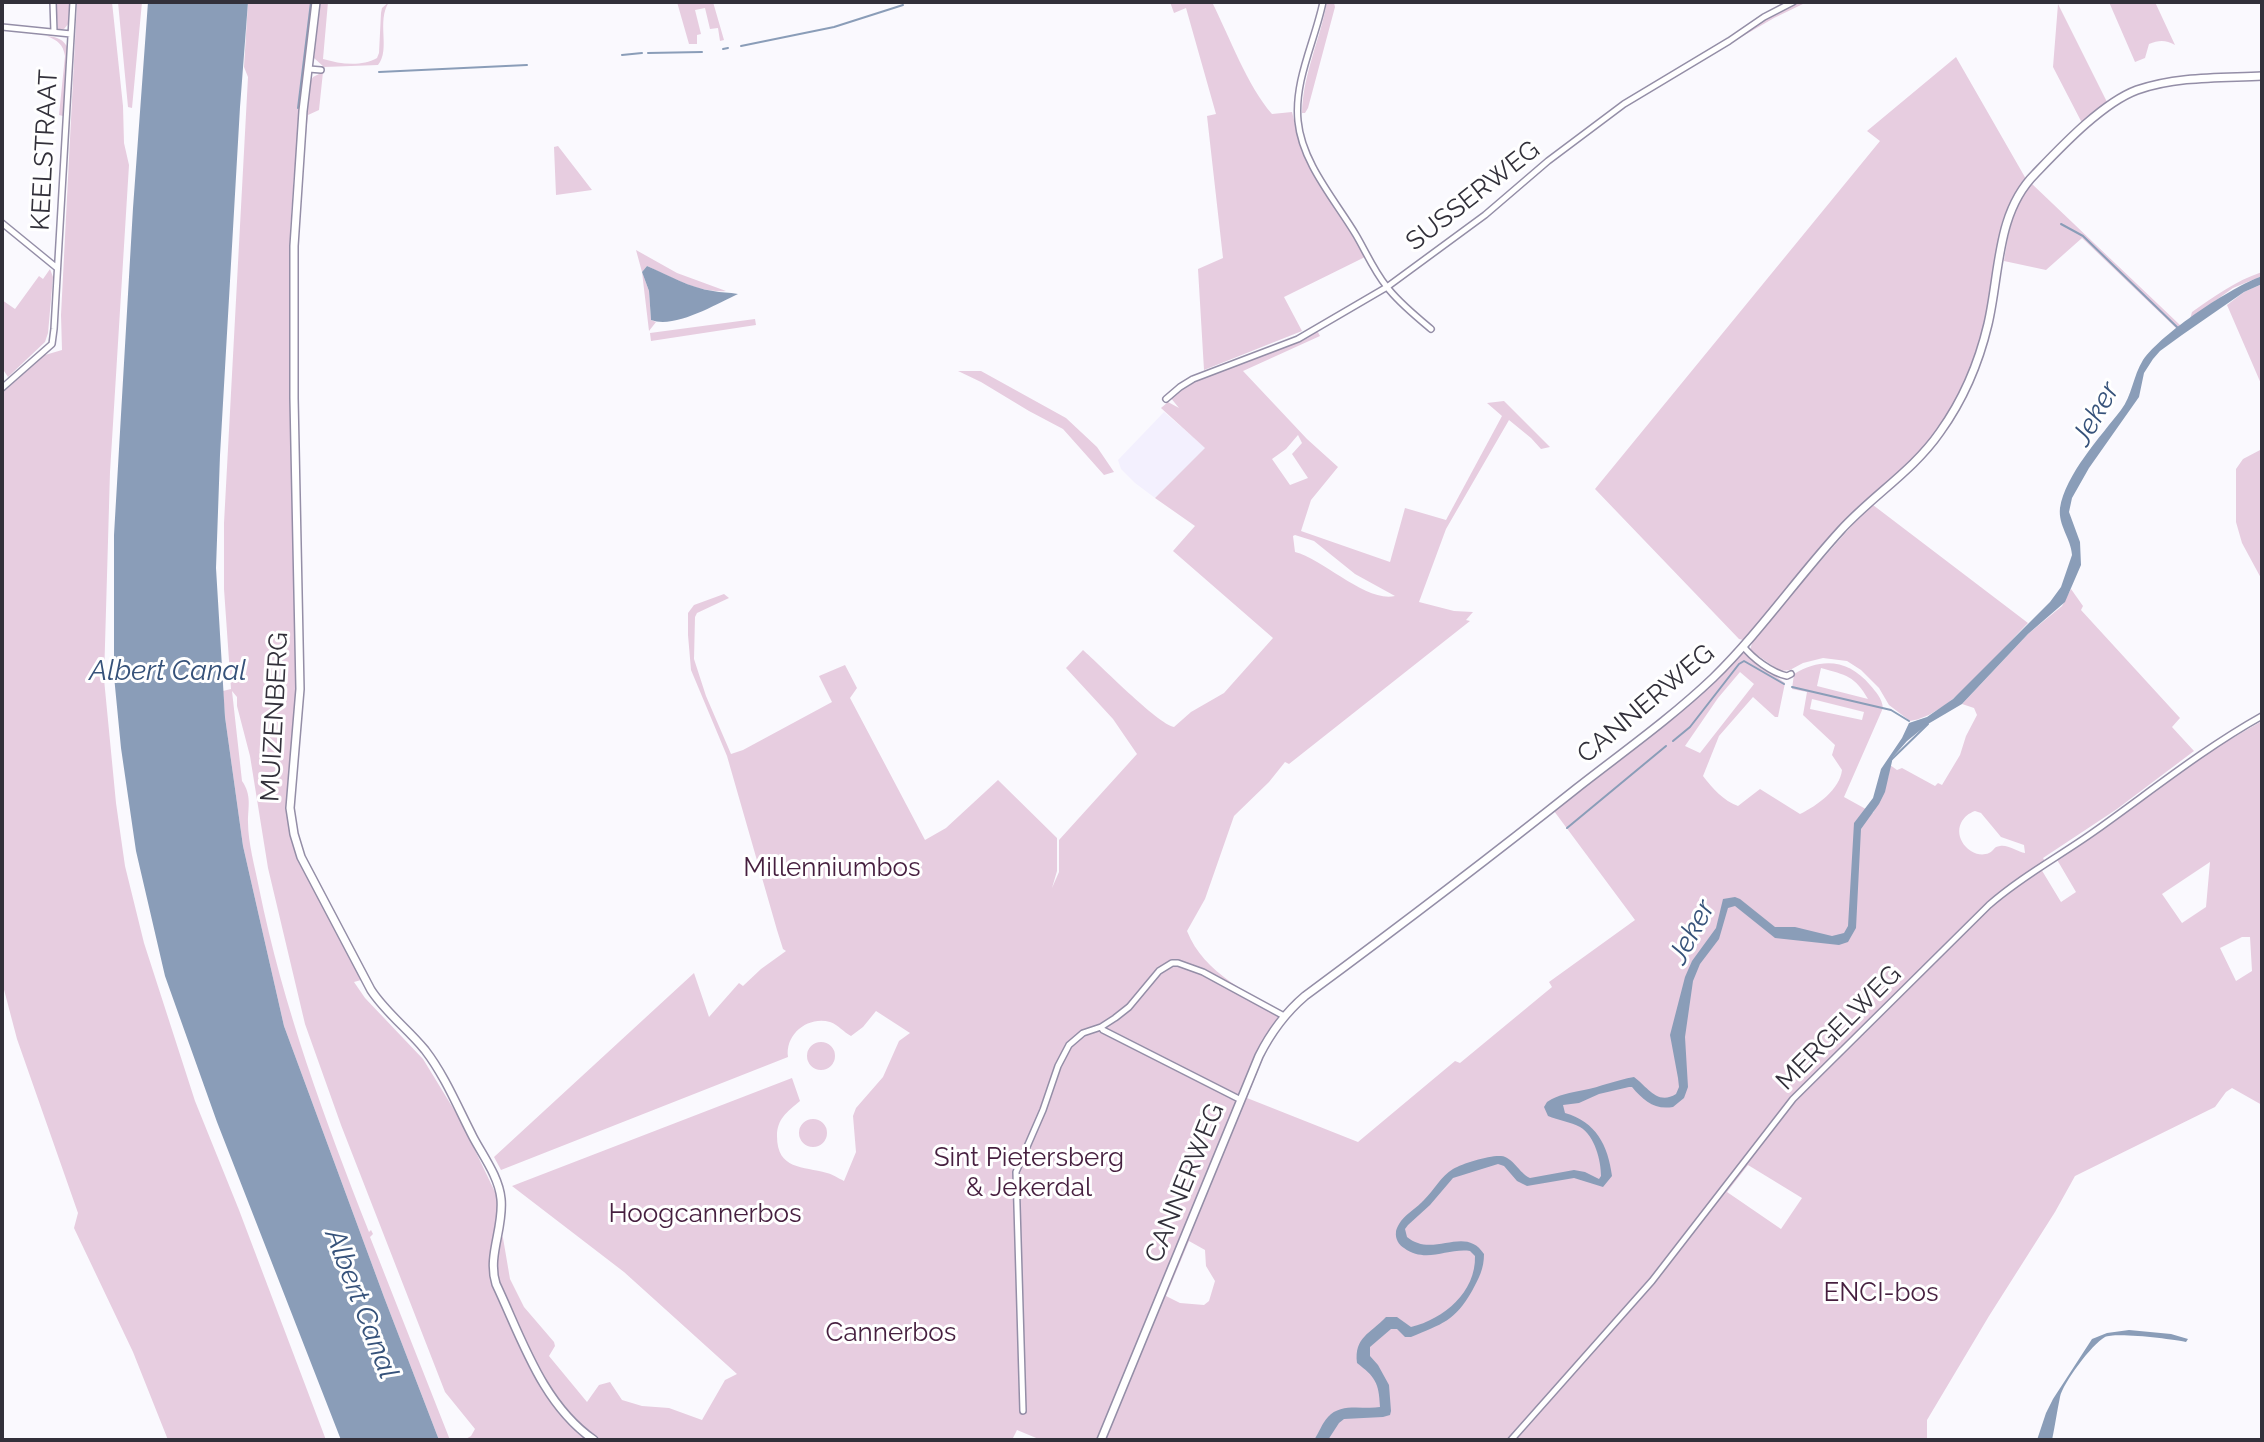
<!DOCTYPE html>
<style>
body{margin:0}
#map{position:relative;width:2264px;height:1442px;overflow:hidden;background:#faf9fe;font-family:Raleway,sans-serif}
canvas{display:block}
.frame{position:absolute;inset:0;border:4px solid #32303a;pointer-events:none}
</style>
<div id="map">
<canvas width="2264" height="1442"></canvas>
<div class="frame"></div>
</div>
<script>
const g = document.querySelector('canvas').getContext('2d');
g.lineJoin = 'round';
function fillPath(path, color) { g.fillStyle = color; g.fill(path, 'evenodd'); }
function stroke(path, color, width, dash) { g.strokeStyle = color; g.lineWidth = width; g.lineCap = dash ? 'butt' : 'round'; g.setLineDash(dash || []); g.stroke(path); }
function drawText(font, color, halo, rows, align = 'center') {
  g.font = font + ' Raleway,sans-serif'; g.lineWidth = 6; g.setLineDash([]); g.textBaseline = 'middle'; g.strokeStyle = halo; g.fillStyle = color; for (const [text, x, y, turn = 0] of rows) {
    g.save(); g.translate(x, y); g.rotate((+turn || 0) * Math.PI / 180); g.textAlign = isNaN(turn) ? turn : align; if (halo) g.strokeText(text, 0, 0); g.fillText(text, 0, 0); g.restore();
  }
}
const built = new Path2D(`
 M1164 412 1206 448 1155 498 1135 483 1121 469 1118 460Z`);
const green = new Path2D(`
 M56 2H70L69 23 64 29 58 30Z
 M77 2H112L123 106 124 143 129 165 110 472 104 679 116 803 125 866 144 943 195 1101 239 1210 326 1440H168L133 1352 74 1228 78 1213 17 1039 2 982V393L45 355 62 350 61 315Z
 M118 2H142L132 108 128 107Z
 M248 2H313L294 174 290 233 298 666 296 713 287 790 288 821 295 850 303 868 361 980 354 982 365 998 423 1059 461 1121 496 1194 498 1212 496 1225 503 1238 510 1279 524 1307 554 1342 555 1346 549 1356 587 1402 599 1385 610 1382 622 1400 642 1406 669 1408 702 1420 725 1380 737 1374 624 1272 512 1186 792 1078 800 1101C787 1112 777 1119 777 1136 777 1170 803 1166 827 1173 832 1174 838 1178 844 1181L856 1152 853 1116 856 1108 883 1077 899 1041 910 1033 876 1011 863 1027 851 1036C843 1032 839 1025 830 1022 808 1016 785 1034 788 1057L501 1170 494 1157 694 973 709 1017 739 983 743 986 761 969 786 951 783 949 777 930 727 756 691 670 688 635V613L694 605 724 594 729 598 697 613 695 617 694 659 706 696 731 754 743 750 832 702 819 676 845 665 857 688 850 698 925 840 946 828 998 780 1057 838V871L1052 888 1059 872V840L1137 754 1113 719 1066 668 1083 650C1099 664 1158 724 1174 727L1191 712 1224 693 1273 638 1173 551 1195 526 1155 498 1205 448 1161 408 1168 402 1179 408 1170 397 1174 391 1200 378 1317 330 1320 336 1243 371 1307 439 1338 467 1311 500 1301 531 1390 562 1405 508 1446 520 1502 416 1487 403 1504 401 1550 447 1541 449 1531 438 1509 420 1446 529 1419 602 1454 611 1473 612 1466 620 1470 621 1289 764 1285 762 1269 782 1234 816 1205 899 1187 931C1204 974 1251 995 1290 1015L1268 1046 1247 1098 1358 1142 1455 1061 1460 1063 1552 987 1549 982 1635 920 1554 811C1619 761 1686 713 1742 652L1785 683 1778 717H1775L1753 697 1719 736 1703 776C1712 788 1724 801 1738 806L1760 789 1800 814C1817 806 1840 789 1842 770L1832 755 1835 745 1803 715 1807 692 1792 689 1794 674C1822 657 1849 660 1870 685 1876 692 1882 698 1883 708L1844 797 1873 813 1888 778 1890 765 1897 770 1902 768 1935 786 1938 783 1942 785 1960 755 1966 736 1977 715 1974 708 1962 704 2028 634 2062 606 2071 589 2083 606 2081 610 2180 718 2172 727 2194 751 2117 809 2043 858 2047 865 2041 869 2061 902 2076 892 2056 858 2210 751 2262 721V1105L2232 1088 2226 1092 2215 1107 2075 1176 2055 1212 1989 1316 1927 1420V1440H1096L1094 1438 1093 1440H1041L1017 1430 1013 1438 1016 1440H464L471 1436 475 1429 445 1392 341 1125 305 1024 268 868 250 756 237 706V697L232 691 242 781C252 795 248 807 248 822 248 843 255 867 259 888 283 1007 325 1120 369 1232L371 1230 373 1234 370 1237 450 1440H439L384 1297 284 1026 243 846 225 717 223 691 231 689 224 589V523L248 77 244 67ZM1298 435 1302 443 1292 454 1308 478 1290 485 1272 459 1286 449ZM1295 535 1314 541 1355 574 1395 596C1367 603 1323 559 1295 552L1293 536ZM1821 668C1846 675 1855 676 1868 699L1817 686ZM1740 672 1754 684 1700 753 1685 746 1718 698ZM1812 699 1864 712 1862 720 1810 709ZM1975 811 1981 813 2001 837 2024 845 2025 853C2018 852 2007 844 2000 846 1993 847 1995 850 1989 853 1973 860 1953 840 1961 823 1964 817 1969 813 1975 811ZM2210 862 2206 907 2182 923 2162 894ZM2242 937H2250L2252 971 2236 981 2220 948ZM1748 1165 1802 1198 1781 1229 1727 1192ZM1189 1241 1205 1250 1206 1266 1215 1281 1209 1301 1204 1305 1180 1303 1166 1296Z
 M320 2H328L323 59C340 64 361 67 377 58L379 53 381 13 382 8 389 2C376 22 391 49 378 65L324 67 314 58Z
 M677 2H713L724 40 720 41 718 28 710 29 705 8 695 10 701 34 697 35V44H689Z
 M1170 2H1212C1229 36 1248 87 1272 114L1292 112 1302 152 1365 257 1284 297 1302 331 1204 370 1198 269 1223 258 1207 116 1216 114 1186 8 1174 13Z
 M1327 2H1337L1334 3 1335 7 1308 108 1305 113H1302C1303 74 1320 40 1327 2Z
 M1792 2H1807L1774 18 1700 61 1768 14Z
 M2109 2H2155L2175 45C2166 40 2159 40 2149 44L2145 58 2135 62Z
 M2058 4 2107 102 2082 123 2053 67Z
 M47 36C57 37 64 39 68 49L63 116 59 115 65 56C63 44 58 41 47 36Z
 M1956 57 2026 179 2012 198 2002 222 1981 345 1962 390 1948 413 1915 460 1861 506 1743 640 1739 639 1595 489 1880 141 1867 131Z
 M323 72 319 110 308 115 300 193V176L310 82 313 77Z
 M558 146 592 190 556 195 554 147Z
 M2031 183 2181 326 2177 329 2082 238 2046 270 2004 261C2009 231 2012 208 2031 183Z
 M636 250 677 273 726 291C698 293 671 277 647 266L642 272 649 291 651 320 656 322 649 331 642 272Z
 M50 269 53 277 48 333 45 342 8 377 2 368V300L15 309 39 276 43 279Z
 M2262 272V276L2233 288 2190 319 2192 312C2215 296 2235 281 2262 272Z
 M2262 284V386L2227 305 2244 292Z
 M755 319 756 325 651 341 650 333Z
 M958 371H981L1066 418 1097 447 1114 472 1104 475 1063 429 1029 411 981 382Z
 M2262 449V580L2242 543 2236 522V469L2243 459Z
 M1873 505 2028 623C2000 651 1950 716 1910 721L1889 705 1879 688 1861 670 1847 661 1823 658 1803 663 1790 670 1780 671 1750 650 1753 640 1774 614 1855 522Z
 M807 1056a14 14 0 1 1 28 0a14 14 0 1 1-28 0Z
 M799 1133a14 14 0 1 1 28 0a14 14 0 1 1-28 0Z`);
const water = new Path2D(`
 M148 2H248L240 107 220 455 216 568 225 717 243 846 284 1026 384 1297 439 1440H341L217 1122 165 976 136 851 121 748 114 676V535L133 208Z
 M647 266C668 275 690 288 713 291 721 293 729 292 738 294 716 304 675 329 651 320L649 291 642 272Z
 M2262 276V284L2244 292 2182 335 2160 351 2153 359 2144 373 2139 397 2089 468 2072 498 2069 512 2080 542 2081 565 2065 602 2028 634 1962 704 1928 724 1907 741 1893 757 1885 792 1879 804 1861 829 1856 928 1848 942 1839 945 1775 938 1735 906 1728 908 1719 939 1700 964 1693 981 1685 1037 1688 1087 1684 1098 1673 1107C1654 1110 1644 1101 1632 1087H1629L1599 1094 1579 1103 1563 1105 1565 1113C1596 1122 1608 1145 1612 1176L1603 1187 1574 1178 1527 1186 1517 1181 1504 1166 1498 1164 1453 1178 1430 1205 1408 1225 1405 1229 1407 1237C1433 1259 1465 1224 1484 1254 1484 1269 1479 1278 1472 1291 1455 1321 1442 1324 1411 1337H1405L1397 1329H1391L1370 1347V1356L1378 1365 1389 1385 1391 1411 1390 1415 1383 1417 1344 1419 1339 1423 1328 1440H1314C1319 1433 1322 1423 1328 1417 1341 1402 1364 1410 1380 1407 1379 1382 1375 1377 1357 1363 1354 1337 1370 1334 1386 1317H1397L1411 1327C1444 1319 1476 1292 1475 1256L1470 1251C1447 1248 1426 1264 1404 1248 1399 1245 1395 1239 1396 1232 1396 1229 1399 1224 1401 1221 1407 1213 1417 1208 1424 1200 1434 1190 1441 1176 1453 1169 1463 1163 1490 1155 1501 1156 1513 1157 1519 1173 1530 1178L1574 1170 1585 1172 1599 1179 1601 1176C1601 1161 1595 1136 1580 1127 1571 1122 1558 1120 1548 1116L1544 1107 1547 1102C1559 1094 1570 1093 1584 1090 1600 1087 1616 1080 1634 1077 1647 1086 1657 1106 1676 1094L1679 1087 1678 1078 1670 1035 1685 977 1692 961 1716 928 1723 899 1735 897 1740 899 1775 927H1795L1832 936 1844 933 1848 926 1854 823 1873 798 1881 769 1902 738 1909 723 1927 717 1953 699 2050 602 2061 587 2072 555C2071 538 2058 526 2060 508 2065 475 2101 436 2121 410 2132 396 2133 376 2143 360 2162 333 2231 287 2262 276Z
 M2129 1330 2171 1334 2188 1339 2186 1342C2173 1339 2115 1332 2105 1337 2092 1344 2063 1383 2060 1397 2057 1411 2055 1426 2052 1440H2037L2046 1413 2053 1399 2092 1339 2107 1333Z`);
const stream = new Path2D(`
 M919 2H920
 M741 46 834 27 903 5
 M723 49 728 48
 M648 53 702 52
 M622 55 642 53
 M379 72 527 65
 M298 108 311 2
 M2061 224 2083 236 2179 329
 M1792 687 1891 710 1909 721
 M1673 741 1690 727 1739 664 1744 661 1784 684
 M1892 759 1928 724
 M1567 828 1666 746`);
const street = new Path2D(`
 M53 2 54 32
 M1323 2C1315 41 1294 80 1298 121 1302 163 1335 200 1356 235 1366 252 1374 271 1387 287 1399 303 1416 316 1431 329
 M2 27 71 34
 M309 69 321 70
 M2 223 57 268
 M2 388 52 344 54 329 73 2
 M1166 399 1180 387 1193 379 1298 339 1387 287 1485 215 1548 161 1624 104 1729 41 1764 17 1793 2
 M1743 646C1752 658 1772 673 1787 676L1791 674
 M1101 1027 1103 1030 1241 1100
 M1023 1411 1016 1172 1043 1110 1058 1066 1069 1045 1083 1033 1101 1027 1115 1018 1129 1007 1159 971 1172 963H1178L1203 972 1284 1016
 M1511 1440 1652 1281 1793 1099 1989 905C2022 876 2060 856 2095 831 2150 792 2203 749 2262 716`);
const secondary = new Path2D(`
 M316 2 303 111 294 246V398L300 689 290 808 294 834 301 857 371 990C386 1013 408 1029 425 1050 445 1076 458 1108 473 1137 483 1156 499 1177 501 1199 504 1228 487 1256 496 1284 522 1339 542 1404 594 1440
 M1101 1440 1259 1056C1271 1032 1285 1013 1305 996 1397 928 1488 859 1577 788 1623 752 1671 718 1713 678 1760 632 1797 578 1841 530 1873 495 1913 471 1940 432 1963 400 1979 362 1988 324 2000 273 1996 213 2035 174 2061 147 2102 103 2137 90 2177 76 2221 78 2262 76`);
const streetNames = [
 ["KEELSTRAAT",45,150,-87],
 ["SUSSERWEG",1473,196,-38],
 ["CANNERWEG",1646,704,-40],
 ["MUIZENBERG",275,717,-87],
 ["MERGELWEG",1839,1028,-45],
 ["CANNERWEG",1185,1183,-68]
];
const parkNames = [
 ["Millenniumbos",832,868],
 ["Sint Pietersberg",1029,1158],
 ["& Jekerdal",1029,1188],
 ["Hoogcannerbos",705,1214],
 ["ENCI-bos",1881,1293],
 ["Cannerbos",891,1333]
];
const waterNames = [
 ["Jeker",2096,414,-61],
 ["Albert Canal",168,672],
 ["Jeker",1692,932,-62],
 ["Albert Canal",361,1304,69]
];
fillPath(built, '#f3f0fe');
fillPath(green, '#e7cde0');
fillPath(water, '#8a9db8');
stroke(stream, '#8a9db8', 2);
stroke(street, '#948ea7', 8);
stroke(secondary, '#948ea7', 10);
stroke(street, '#fff', 5);
stroke(secondary, '#fff', 7);
drawText('26px', '#32303a', '#fff', streetNames);
drawText('26px', '#461f3f', '#fff', parkNames);
drawText('italic 28px', '#36527a', '#fff', waterNames);
</script>
